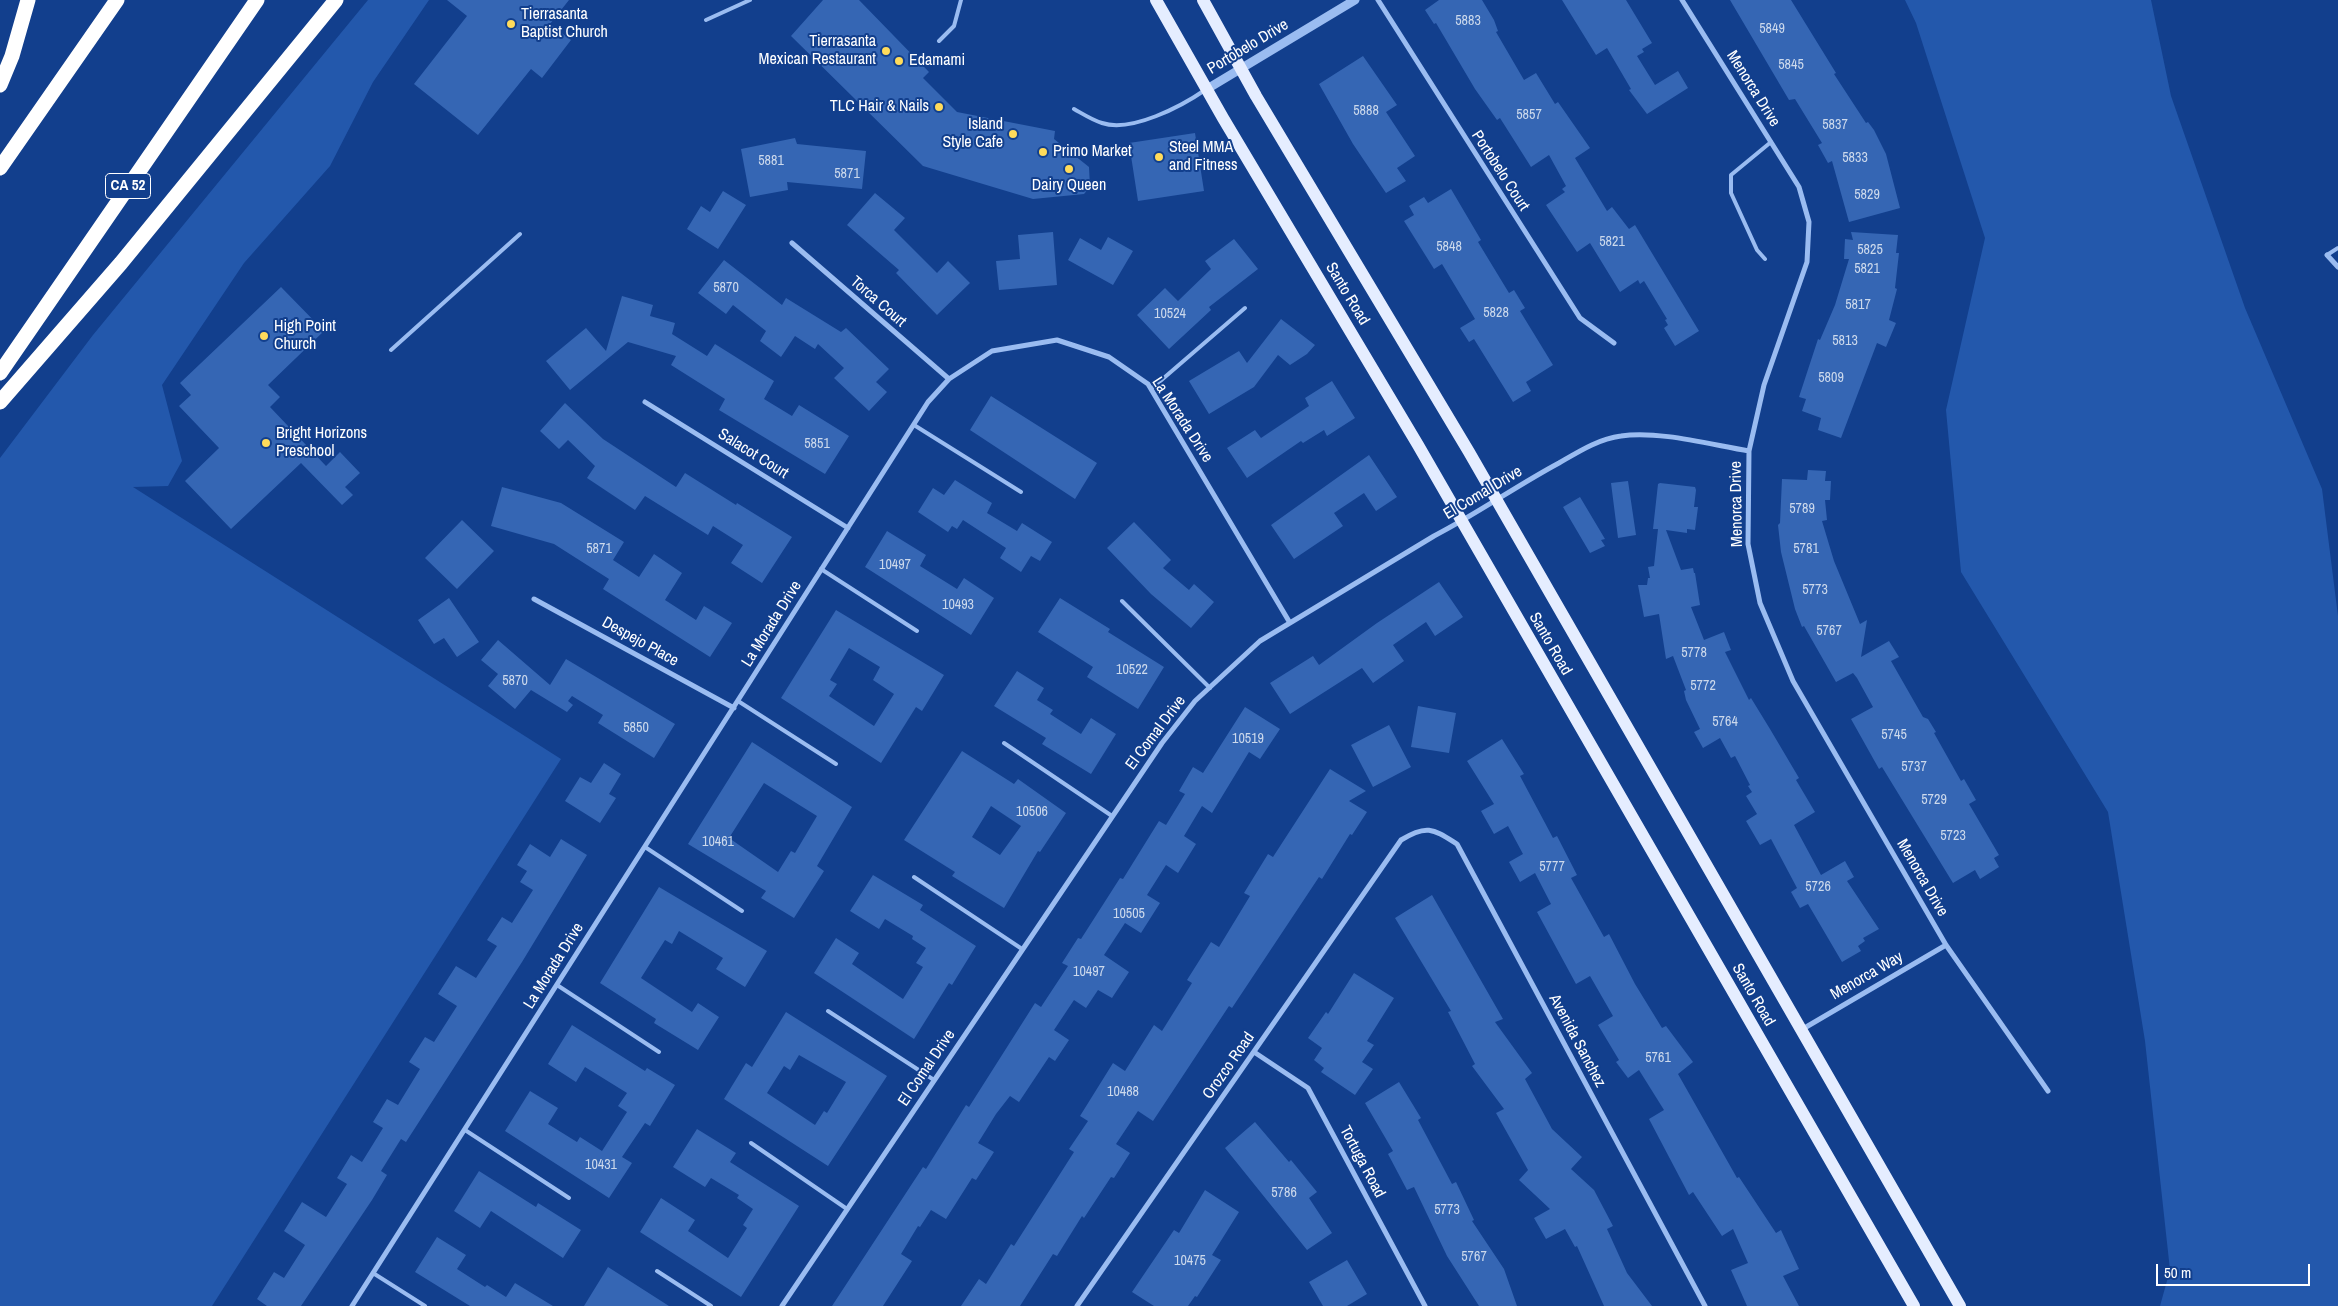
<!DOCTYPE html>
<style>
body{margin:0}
#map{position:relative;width:2338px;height:1306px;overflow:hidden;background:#123f8d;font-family:"Archivo Narrow",sans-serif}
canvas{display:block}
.scale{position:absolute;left:2156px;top:1264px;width:154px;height:22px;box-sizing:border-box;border:2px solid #fff;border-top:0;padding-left:6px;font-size:15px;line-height:18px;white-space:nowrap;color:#fff;-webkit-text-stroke:4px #123f8d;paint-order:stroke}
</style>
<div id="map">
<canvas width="2338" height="1306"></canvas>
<div class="scale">50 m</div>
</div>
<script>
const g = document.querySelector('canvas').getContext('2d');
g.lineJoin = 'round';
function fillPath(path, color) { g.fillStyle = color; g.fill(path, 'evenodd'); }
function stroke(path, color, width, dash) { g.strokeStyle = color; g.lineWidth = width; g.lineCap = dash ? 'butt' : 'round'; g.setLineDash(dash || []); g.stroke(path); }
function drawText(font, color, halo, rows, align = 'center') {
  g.font = font + ' "Archivo Narrow",sans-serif'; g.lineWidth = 4; g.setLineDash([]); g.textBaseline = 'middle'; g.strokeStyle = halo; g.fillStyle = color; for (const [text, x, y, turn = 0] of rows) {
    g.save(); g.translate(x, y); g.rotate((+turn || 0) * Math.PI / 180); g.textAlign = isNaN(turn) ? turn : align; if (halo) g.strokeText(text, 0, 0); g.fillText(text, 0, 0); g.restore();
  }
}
const green = new Path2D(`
 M368 0H429L373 82 330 166 244 263 162 385 182 461 168 486 133 487 561 759 212 1306H0V458L93 335Z
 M1905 0H2151L2171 96 2245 308 2322 489 2338 616V1306H2160L2170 1270 2145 1041 2108 812 1961 572 1946 410 1985 238 1916 23Z`);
const building = new Path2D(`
 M447 0H569L550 24 571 40 542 78 531 69 478 135 414 84 467 16Z
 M823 0H859L929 72 923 78 957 112 1055 131 1054 139 1089 167 1090 187 1084 194 1033 199 923 166 791 36Z
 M1439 0H1482L1494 20 1498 31 1496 32 1524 80 1536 73 1555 104 1558 102 1590 148 1575 158 1607 211 1612 207 1629 229 1635 225 1699 331 1675 346 1664 328 1668 325 1665 320 1667 319 1644 281 1640 284 1638 280 1620 292 1590 243 1577 252 1546 205 1565 192 1562 189 1566 186 1549 155 1531 167 1500 118 1497 120 1475 89 1436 23 1434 24 1425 10Z
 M1562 0H1626L1652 43 1642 49 1644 52 1637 56 1655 85 1678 71 1688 88 1647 114 1629 90 1631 89 1607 48 1596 55Z
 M1730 0H1791L1836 73 1834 74 1866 123 1868 122 1874 130 1886 154 1900 208 1849 222 1832 161 1828 163 1818 145 1822 143 1795 99 1789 100Z
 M1363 56 1397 105 1386 112 1415 156 1397 168 1406 181 1386 193 1353 144 1319 84Z
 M1195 133 1204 191 1138 201 1129 143Z
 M795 138 797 144 866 151 862 189 787 182 788 190 750 197 741 149Z
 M1451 189 1481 240 1478 242 1509 293 1514 290 1525 308 1520 311 1553 365 1526 382 1531 391 1513 402 1474 339 1469 342 1460 328 1475 319 1442 264 1434 269 1404 221 1414 215 1409 206 1424 197 1428 203Z
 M723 191 746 205 718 249 687 229 701 206 710 212Z
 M875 193 905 218 894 230 937 273 948 261 970 283 937 315 896 273 899 270 847 225Z
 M1053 232 1057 285 999 290 996 261 1020 259 1018 235Z
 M1851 232 1898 235 1896 253H1899L1895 288 1897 289 1889 320 1896 323 1886 347 1877 343 1841 438 1818 430 1821 418 1802 411 1806 399 1799 397 1818 339 1820 340 1835 305 1849 259H1844L1845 239 1853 240Z
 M1108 237 1133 251 1113 285 1068 260 1080 238 1101 250Z
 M1234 239 1258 269 1209 307 1211 310 1169 349 1137 315 1165 288 1178 301 1211 269 1205 261Z
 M724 260 782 305 786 298 841 332 846 328 889 369 876 382 887 392 869 411 834 378 844 368 818 344 815 349 795 336 781 357 760 341 766 331 733 305 726 314 698 293Z
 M281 287 324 331 268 385 280 397 270 407 326 466 340 452 360 473 345 487 353 495 342 505 301 463 231 529 185 481 219 448 179 406 191 395 180 383Z
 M622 296 653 305 650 316 675 323 672 334 707 356 715 344 774 381 764 399 792 416 799 405 849 436 825 474 719 410 725 399 671 365 676 356 628 342 570 390 546 361 586 328 606 351Z
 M1281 319 1315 345 1307 354 1290 365 1278 355 1254 387 1209 414 1189 381 1239 351 1247 363Z
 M1332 381 1355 418 1327 436 1324 430 1303 443 1301 441 1247 478 1227 448 1255 430 1261 438 1309 406 1305 398Z
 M991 396 1097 463 1075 499 970 430Z
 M565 403 603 439 676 487 685 473 736 505 737 503 792 537 762 583 731 563 743 545 713 526 708 535 645 496 635 510 587 478 595 466 568 440 559 449 540 431Z
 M1369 455 1397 497 1376 511 1364 493 1334 513 1343 526 1294 559 1271 525Z
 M1808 470 1826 471 1825 481H1831L1830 500H1825L1827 520 1822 521 1834 561 1860 624 1867 620 1861 657 1889 641 1899 657 1891 661 1923 717 1928 719 1936 732 1934 733 1961 781 1964 779 1976 800 1969 804 1999 855 1994 858 1999 867 1980 879 1975 870 1953 883 1882 767 1879 769 1851 719 1873 707 1857 678 1853 673 1836 682 1804 626 1802 627 1795 609 1781 552 1778 525 1780 523 1782 479 1807 480Z
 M955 480 992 503 987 513 1017 531 1022 523 1052 542 1040 561 1031 556 1021 572 1000 558 1006 548 963 520 957 529 952 526 948 532 918 512 933 488 944 495Z
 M1628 481 1636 535 1618 538 1611 483Z
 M1660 483 1695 487 1696 490 1694 507H1698L1695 530 1687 529V533L1666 530 1681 570 1693 568 1694 573H1695L1700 605 1691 607 1704 640 1724 632 1731 650 1725 652 1749 700 1751 698 1770 729 1799 778 1796 780 1815 812 1794 825 1821 875 1845 861 1854 877 1847 881 1879 929 1863 938 1865 941 1858 946 1861 951 1842 962 1808 904 1800 908 1791 892 1797 888 1771 839 1760 845 1746 821 1757 814 1746 796 1752 792 1748 786 1750 785 1735 756 1731 758 1720 738 1703 748 1694 732 1700 729 1686 700 1684 691 1686 690 1673 656 1666 659 1659 614 1644 617 1638 585H1647L1648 578H1650L1648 567 1654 566 1658 529H1653L1658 484Z
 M502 487 561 503 624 542 613 560 639 577 654 554 682 573 665 600 696 620 704 606 732 623 710 657 603 589 609 579 554 544 491 526Z
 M1580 497 1605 539 1601 540 1605 546 1590 553 1563 507Z
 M462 520 494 551 457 589 425 558Z
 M1134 522 1171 560 1163 568 1189 590 1194 584 1214 602 1191 628 1151 594 1107 548Z
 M887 531 926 555 920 566 957 589 964 578 994 598 971 635 865 567Z
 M1439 582 1463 617 1435 636 1426 622 1393 645 1404 661 1373 683 1362 668 1290 714 1270 683 1313 656 1319 665 1377 623Z
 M449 598 479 642 457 657 444 638 434 644 418 620Z
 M1060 598 1110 629 1108 632 1164 667 1138 709 1087 677 1093 667 1038 632Z
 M836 610 944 675 922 711 916 707 881 763 781 698ZM849 648 880 667 873 680 894 694 874 726 829 696 837 684 830 680Z
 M498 640 550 685 566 659 675 724 654 758 598 723 603 715 572 696 568 701 573 705 567 712 531 690 515 709 488 686 498 674 481 660Z
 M1017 671 1044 688 1037 700 1053 710 1050 714 1081 734 1091 718 1116 734 1091 774 1042 744 1046 738 994 706Z
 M1418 706 1456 713 1449 753 1411 747Z
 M1245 707 1280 729 1260 759 1249 752 1212 813 1202 806 1184 836 1196 844 1178 873 1166 865 1147 895 1160 903 1141 933 1125 923 1104 955 1129 972 1112 998 1098 990 1086 1008 1074 1000 1054 1030 1069 1040 1055 1061 1049 1057 1019 1102 1010 1096 996 1114 978 1143 994 1152 976 1180 972 1178 946 1219 931 1210 920 1227 918 1226 901 1254 912 1261 883 1306H832L923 1167 926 1169 966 1105 969 1107 1035 1003 1041 1007 1068 966 1062 963 1078 938 1081 939 1120 878 1123 879 1159 821 1166 825 1185 794 1179 791 1193 767 1203 773Z
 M1389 725 1411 767 1373 787 1351 745Z
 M1502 739 1524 774 1520 776 1553 838 1557 836 1577 875 1571 878 1604 937 1609 934 1635 984 1662 1028 1666 1026 1693 1062 1678 1074 1737 1178 1739 1177 1776 1233 1781 1230 1799 1269 1783 1276 1799 1306H1747L1731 1270 1748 1263 1733 1229 1722 1236 1693 1192 1689 1195 1649 1119 1664 1110 1639 1070 1628 1078 1616 1062 1619 1060 1598 1025 1613 1016 1590 976 1576 984 1537 912 1551 904 1535 873 1520 882 1509 862 1523 854 1508 826 1494 834 1481 811 1494 804 1467 761Z
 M752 742 852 807 817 866 824 871 794 918 761 898 766 891 688 844ZM764 783 817 816 795 853 791 851 778 872 729 838Z
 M962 751 1014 784 1018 779 1066 813 1040 852 1038 851 1004 908 952 876 955 872 904 840ZM991 806 1021 826 1000 855 972 837Z
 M604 763 621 774 609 794 616 798 600 823 565 801 580 777 591 783Z
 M1330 769 1366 791 1349 801 1367 812 1352 835 1350 834 1322 879 1319 877 1232 1008 1229 1006 1153 1121 1138 1111 1116 1144 1130 1153 1114 1178 1111 1177 1084 1218 1082 1216 1057 1256 1053 1254 1020 1306H961L979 1279 986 1284 1011 1244 1014 1246 1074 1152 1069 1149 1088 1121 1080 1116 1113 1063 1125 1071 1154 1025 1162 1031 1192 983 1187 980 1211 942 1219 947 1250 896 1244 893 1268 854 1273 857Z
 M561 839 587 855 522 962 406 1142 401 1139 381 1171 387 1175 372 1200 301 1306H267L257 1299 274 1272 284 1278 305 1245 284 1231 302 1202 326 1217 347 1184 337 1178 351 1155 362 1162 383 1128 373 1122 387 1099 398 1105 420 1069 409 1062 425 1037 434 1042 457 1006 438 994 456 966 476 978 497 946 487 940 502 917 512 923 533 890 520 882 527 871 517 865 530 844 550 857Z
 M873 875 923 905 920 910 976 946 952 985 949 983 914 1039 814 973 836 938 859 953 852 964 903 999 923 967 916 963 926 948 912 939 913 936 885 919 879 929 850 911Z
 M659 887 767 951 745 987 716 969 723 958 679 931 672 944 665 940 641 978 692 1012 698 1003 719 1017 698 1050 654 1023 656 1019 600 983Z
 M1432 895 1503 1019 1495 1022 1532 1073 1525 1079 1552 1129 1582 1157 1571 1169 1594 1190 1613 1226 1607 1229 1627 1273 1652 1306H1604L1577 1246 1575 1247 1565 1229 1546 1239 1534 1218 1550 1209 1519 1180 1528 1170 1496 1113 1504 1109 1472 1066 1475 1064 1448 1012 1451 1011 1395 918Z
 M1354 973 1394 998 1367 1041 1374 1045 1362 1062 1373 1069 1355 1095 1321 1072 1324 1068 1314 1060 1322 1048 1308 1038 1326 1012 1328 1014Z
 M786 1012 887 1076 828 1166 724 1099 746 1063 752 1067ZM799 1055 846 1082 827 1113 824 1111 815 1125 767 1093 784 1066 790 1070Z
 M572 1025 645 1071 647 1068 675 1085 650 1126 645 1123 622 1157 632 1163 609 1198 505 1131 530 1091 558 1108 548 1124 577 1142 580 1137 602 1151 627 1112 618 1106 627 1093 585 1067 576 1082 548 1064Z
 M1399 1082 1421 1118 1418 1120 1452 1184 1456 1182 1474 1220 1472 1221 1504 1269 1517 1306H1479L1447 1256 1414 1187 1407 1190 1388 1154 1393 1151 1365 1103Z
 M1255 1122 1289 1162 1291 1160 1317 1192 1309 1198 1332 1233 1307 1250 1225 1148Z
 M697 1129 736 1153 730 1162 799 1206 741 1297 640 1232 661 1198 695 1220 688 1231 728 1258 747 1228 743 1225 753 1209 737 1198 739 1195 711 1178 705 1187 673 1167Z
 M479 1171 536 1207 538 1203 581 1230 563 1258 491 1211 480 1228 454 1211Z
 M1205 1190 1239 1212 1212 1255 1221 1260 1197 1297 1195 1296 1188 1306H1154L1132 1292 1174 1230 1179 1233Z
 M437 1237 466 1255 457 1269 485 1287 487 1285 506 1297 515 1283 553 1306H470L415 1272Z
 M1347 1260 1367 1294 1347 1306H1323L1309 1282Z
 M608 1267 669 1306H584Z`);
const service = new Path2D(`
 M706 20 750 0
 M939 41 954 26 961 0
 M1074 109C1083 114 1092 120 1102 123 1131 133 1182 106 1205 90
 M2327 255 2338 248
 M1765 259 1757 250 1731 193V175L1771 142
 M391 350 520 234
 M1151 389 1245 308
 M914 425 1021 492
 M821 569 917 631
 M1122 601 1210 688
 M738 701 836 764
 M1004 743 1112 816
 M645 847 742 911
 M914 877 1022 949
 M557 985 659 1052
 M828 1011 934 1080
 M465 1130 569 1198
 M751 1143 847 1209
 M657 1271 711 1306
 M373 1273 425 1306`);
const minor = new Path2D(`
 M1378 0 1580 318 1614 343
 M1682 0 1799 187 1809 222 1807 262 1764 385 1749 451 1748 544 1760 603 1793 681 1946 945 2048 1091
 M792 243 949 379
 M2327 255 2338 267
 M645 402 848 528
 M534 599 734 708
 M1801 1030 1946 945
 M1254 1052 1308 1088 1425 1306
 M352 1306 928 402 949 379 992 351 1057 340 1109 357 1148 384 1290 623
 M782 1306 1162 743 1195 701 1260 641 1434 536C1477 514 1516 486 1559 463 1578 452 1598 439 1621 436 1657 430 1712 445 1749 451
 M1077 1306 1401 840C1427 824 1433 829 1457 844L1705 1306`);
const tertiary = new Path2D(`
 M1207 89 1355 0`);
const primary = new Path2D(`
 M1156 0 1223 118 1418 445 1914 1306
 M1203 0 1256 96 1469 452 1960 1306`);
const motorway = new Path2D(`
 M0 85 12 56 28 0
 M0 168 117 0
 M0 373 257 0
 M0 402 121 263 336 0`);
const markers = [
 [511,24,5,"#ffdb5b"],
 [886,51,5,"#ffdb5b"],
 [899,61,5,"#ffdb5b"],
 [939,107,5,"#ffdb5b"],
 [1013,134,5,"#ffdb5b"],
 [1043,152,5,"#ffdb5b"],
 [1159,157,5,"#ffdb5b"],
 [1069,169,5,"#ffdb5b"],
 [264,336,5,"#ffdb5b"],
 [266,443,5,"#ffdb5b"]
];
const numberNames = [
 ["5883",1468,21],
 ["5849",1772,29],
 ["5845",1791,65],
 ["5888",1366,111],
 ["5857",1529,115],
 ["5837",1835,125],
 ["5833",1855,158],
 ["5881",771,161],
 ["5871",847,174],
 ["5829",1867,195],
 ["5821",1612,242],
 ["5848",1449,247],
 ["5825",1870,250],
 ["5821",1867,269],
 ["5870",726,288],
 ["5817",1858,305],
 ["5828",1496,313],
 ["10524",1170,314],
 ["5813",1845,341],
 ["5809",1831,378],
 ["5851",817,444],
 ["5789",1802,509],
 ["5871",599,549],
 ["5781",1806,549],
 ["10497",895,565],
 ["5773",1815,590],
 ["10493",958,605],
 ["5767",1829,631],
 ["5778",1694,653],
 ["10522",1132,670],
 ["5870",515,681],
 ["5772",1703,686],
 ["5764",1725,722],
 ["5850",636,728],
 ["5745",1894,735],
 ["10519",1248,739],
 ["5737",1914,767],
 ["5729",1934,800],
 ["10506",1032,812],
 ["5723",1953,836],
 ["10461",718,842],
 ["5777",1552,867],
 ["5726",1818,887],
 ["10505",1129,914],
 ["10497",1089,972],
 ["5761",1658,1058],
 ["10488",1123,1092],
 ["10431",601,1165],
 ["5786",1284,1193],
 ["5773",1447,1210],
 ["5767",1474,1257],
 ["10475",1190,1261]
];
const shields = [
 [128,186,45]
];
const shieldNames = [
 ["CA 52",128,186]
];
const poiNames = [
 ["Tierrasanta",521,15],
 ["Baptist Church",521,33],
 ["Tierrasanta",876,42,"right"],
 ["Mexican Restaurant",876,60,"right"],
 ["Edamami",909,61],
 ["TLC Hair & Nails",929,107,"right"],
 ["Island",1003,125,"right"],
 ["Style Cafe",1003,143,"right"],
 ["Steel MMA",1169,148],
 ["and Fitness",1169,166],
 ["Primo Market",1053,152],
 ["Dairy Queen",1069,186,"center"],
 ["High Point",274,327],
 ["Church",274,345],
 ["Bright Horizons",276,434],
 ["Preschool",276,452]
];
const streetNames = [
 ["Portobelo Drive",1248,47,-31],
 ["Menorca Drive",1753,89,58],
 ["Portobelo Court",1500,171,57],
 ["Santo Road",1347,294,59],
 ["Torca Court",878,302,41],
 ["La Morada Drive",1182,420,57],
 ["Salacot Court",753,454,32],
 ["El Comal Drive",1483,493,-31],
 ["Menorca Drive",1737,504,-91],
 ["La Morada Drive",772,624,-58],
 ["Despejo Place",640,642,29],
 ["Santo Road",1550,644,60],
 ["El Comal Drive",1156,733,-53],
 ["Menorca Drive",1922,878,60],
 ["La Morada Drive",554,966,-58],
 ["Menorca Way",1867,976,-30],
 ["Santo Road",1753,995,60],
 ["Avenida Sanchez",1577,1041,62],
 ["Orozco Road",1229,1066,-55],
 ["El Comal Drive",927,1068,-56],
 ["Tortuga Road",1362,1162,62]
];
fillPath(green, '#2358ac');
fillPath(building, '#3566b4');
stroke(service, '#9abcf1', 4);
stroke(minor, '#9abcf1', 5);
stroke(tertiary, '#9abcf1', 9);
stroke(primary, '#e5edff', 12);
stroke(motorway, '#fff', 15);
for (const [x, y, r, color] of markers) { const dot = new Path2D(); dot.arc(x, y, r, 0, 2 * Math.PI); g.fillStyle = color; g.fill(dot); stroke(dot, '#123f8d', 2); }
drawText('14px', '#ccd9ec', null, numberNames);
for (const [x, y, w] of shields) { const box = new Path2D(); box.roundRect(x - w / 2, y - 12.5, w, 25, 4); g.fillStyle = '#123f8d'; g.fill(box); stroke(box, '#fff', 1); }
drawText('bold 15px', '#fff', null, shieldNames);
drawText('16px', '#fff', '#123f8d', poiNames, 'left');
drawText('16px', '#fff', '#123f8d', streetNames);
</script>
